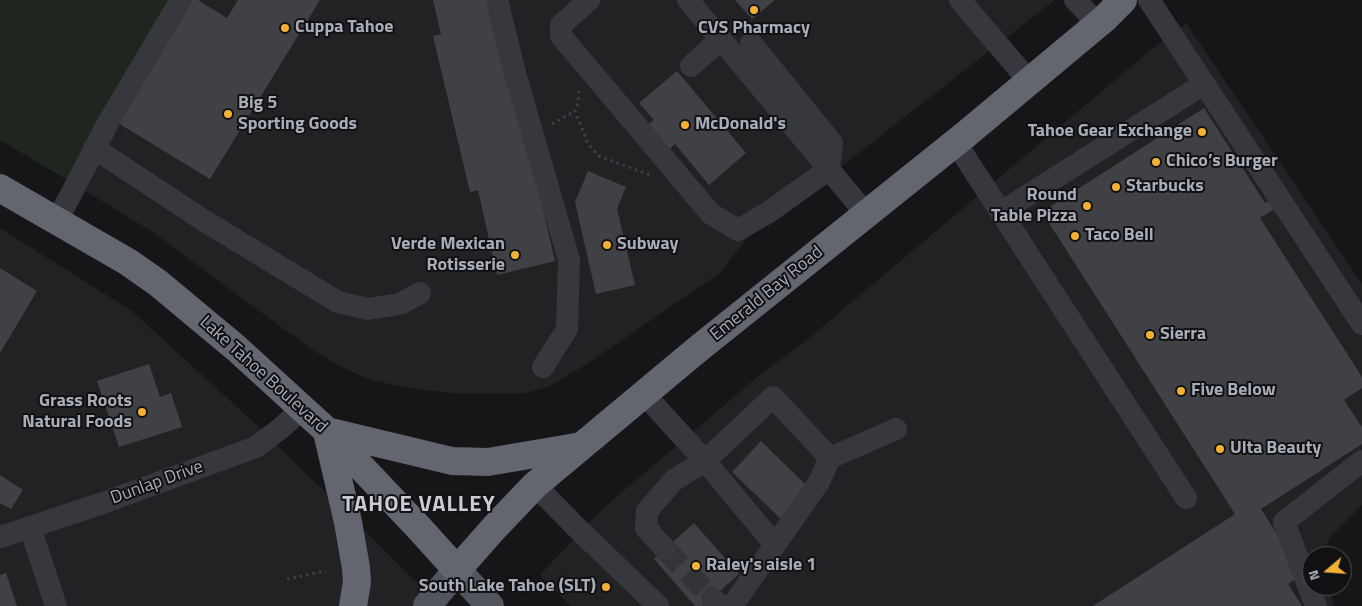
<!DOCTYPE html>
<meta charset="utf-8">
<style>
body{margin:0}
#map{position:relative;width:1362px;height:606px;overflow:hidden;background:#161618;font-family:"Titillium Web",sans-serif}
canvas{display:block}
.north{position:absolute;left:1302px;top:546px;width:50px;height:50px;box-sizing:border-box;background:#111113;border:1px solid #4d4f55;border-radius:50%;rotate:252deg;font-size:14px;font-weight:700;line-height:20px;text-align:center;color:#a8adb8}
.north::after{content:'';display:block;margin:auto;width:18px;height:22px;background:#f2b134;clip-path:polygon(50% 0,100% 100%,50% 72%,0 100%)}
</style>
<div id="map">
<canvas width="1362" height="606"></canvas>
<div class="north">N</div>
</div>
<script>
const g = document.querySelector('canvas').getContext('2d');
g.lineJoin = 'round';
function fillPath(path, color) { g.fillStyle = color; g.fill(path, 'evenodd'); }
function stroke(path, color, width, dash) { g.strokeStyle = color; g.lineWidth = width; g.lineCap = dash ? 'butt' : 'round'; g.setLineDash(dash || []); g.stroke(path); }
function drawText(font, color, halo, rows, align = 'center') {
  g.font = font + ' "Titillium Web",sans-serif'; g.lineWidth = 4; g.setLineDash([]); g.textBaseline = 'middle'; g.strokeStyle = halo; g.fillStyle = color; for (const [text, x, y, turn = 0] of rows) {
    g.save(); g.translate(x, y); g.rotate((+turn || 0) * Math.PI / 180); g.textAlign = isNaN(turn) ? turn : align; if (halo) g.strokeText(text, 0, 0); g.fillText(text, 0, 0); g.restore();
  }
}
const built = new Path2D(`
 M176 0H1055L815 187 759 223 720 273 587 364 550 386 527 393 460 394 407 388 372 380 343 368 311 349 151 231 69 181Z
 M1186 23 1362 284V505L1331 536 1323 550V556H1312V586H1329L1334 606H571L540 575 601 510 763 372 802 344 1147 53Z
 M0 228 132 311 260 428 441 606H0Z`);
const green = new Path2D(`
 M0 0H176L69 181 0 140Z`);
const building = new Path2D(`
 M186 0H198L227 18 238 0H320L210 179 113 120Z
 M433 0H494L555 261 497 275 478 190 470 192 433 36 441 34Z
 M735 0H775L752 19Z
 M677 71 746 153 709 185 675 144 664 154 642 129 654 120 639 103Z
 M1204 108 1265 203 1276 196 1282 204 1260 218 1362 377V388L1344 400 1362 427V444L1261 509 1303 574 1288 584 1302 606H1093L1235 514 1042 212Z
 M588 171 626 187 617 209 635 285 596 294 575 202Z
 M0 268 37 291 0 353Z
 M149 364 160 397 171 393 182 427 119 447 97 381Z
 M761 441 810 489 781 519 732 472Z
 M0 475 23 490 11 509 0 503Z
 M694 523 739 574 703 606H695L654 559Z
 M6 573 17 606H0V575Z`);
const minorTunnel = new Path2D(`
 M665 549 712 598`);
const path = new Path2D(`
 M579 91 578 103 575 111 588 144 599 156 650 175
 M552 124 575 111
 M287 579 326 571`);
const minor = new Path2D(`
 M497 0 515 73 569 260 567 329 543 367
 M589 0 561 25V36L711 214 738 230 769 212 829 169 832 143 751 43
 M688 0 867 215
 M960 0 1029 81
 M1075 0 1098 24
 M1149 0 1362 324
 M691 66 721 39
 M956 143 1186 498
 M94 148 203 220 338 302 368 309 400 304 420 293
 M1001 212 1204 84
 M57 221 109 121 181 0
 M644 394 705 461 775 545 819 482 830 458 773 397 705 461 674 480 647 511 646 528 665 549
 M830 458 896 429
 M535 485 577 528 658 606
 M30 527 56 606
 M0 537 100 504 256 447 281 428 302 409
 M712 598 721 606
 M732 606 775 545
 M1316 606 1284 522 1362 461`);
const major = new Path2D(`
 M427 606 457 570 490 606`);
const highway = new Path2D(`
 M0 188 128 262 158 283 236 348 327 431 419 528 457 570 494 528 535 485 698 349 965 135 1104 19 1123 0
 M327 431 452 461 488 462 582 446
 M327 432 348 522 356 568 357 582 353 606`);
const markers = [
 [754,10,5,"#f2b134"],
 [285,28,5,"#f2b134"],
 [228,114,5,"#f2b134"],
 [685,125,5,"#f2b134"],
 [1202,132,5,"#f2b134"],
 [1156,162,5,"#f2b134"],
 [1116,187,5,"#f2b134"],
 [1087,206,5,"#f2b134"],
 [1075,236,5,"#f2b134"],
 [607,245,5,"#f2b134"],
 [515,255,5,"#f2b134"],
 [1150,335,5,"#f2b134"],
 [1181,391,5,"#f2b134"],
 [142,412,5,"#f2b134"],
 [1220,449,5,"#f2b134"],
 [696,566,5,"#f2b134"],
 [606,587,5,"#f2b134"]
];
const poiNames = [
 ["Cuppa Tahoe",295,28],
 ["CVS Pharmacy",754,29,"center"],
 ["Big 5",238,104],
 ["Sporting Goods",238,125],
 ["McDonald's",695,125],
 ["Tahoe Gear Exchange",1192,132,"right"],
 ["Chico’s Burger",1166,162],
 ["Starbucks",1126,187],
 ["Round",1077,196,"right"],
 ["Table Pizza",1077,217,"right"],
 ["Taco Bell",1085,236],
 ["Verde Mexican",505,245,"right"],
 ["Rotisserie",505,266,"right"],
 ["Subway",617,245],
 ["Sierra",1160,335],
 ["Five Below",1191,391],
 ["Grass Roots",132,402,"right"],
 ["Natural Foods",132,423,"right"],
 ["Ulta Beauty",1230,449],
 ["Raley's aisle 1",706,566],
 ["South Lake Tahoe (SLT)",596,587,"right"]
];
const streetNames = [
 ["Emerald Bay Road",767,294,-39],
 ["Lake Tahoe Boulevard",263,375,42],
 ["Dunlap Drive",157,483,-20]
];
const districtNames = [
 ["TAHOE VALLEY",419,506]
];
fillPath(built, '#222225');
fillPath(green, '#1e261f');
fillPath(building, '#404145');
stroke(minorTunnel, '#333438', 22, [22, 11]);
stroke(path, '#3d3f44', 3, [2.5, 4]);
stroke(minor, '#37383d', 22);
stroke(major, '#53555c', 28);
stroke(highway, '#63666e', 28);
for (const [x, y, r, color] of markers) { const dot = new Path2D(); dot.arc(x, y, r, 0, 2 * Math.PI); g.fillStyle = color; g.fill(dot); stroke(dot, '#111113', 2); }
drawText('bold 18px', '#a8adb8', '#111113', poiNames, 'left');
drawText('18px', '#a8adb8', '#111113', streetNames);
g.letterSpacing = '1px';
drawText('bold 22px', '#c9ccd4', '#111113', districtNames);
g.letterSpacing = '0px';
</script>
